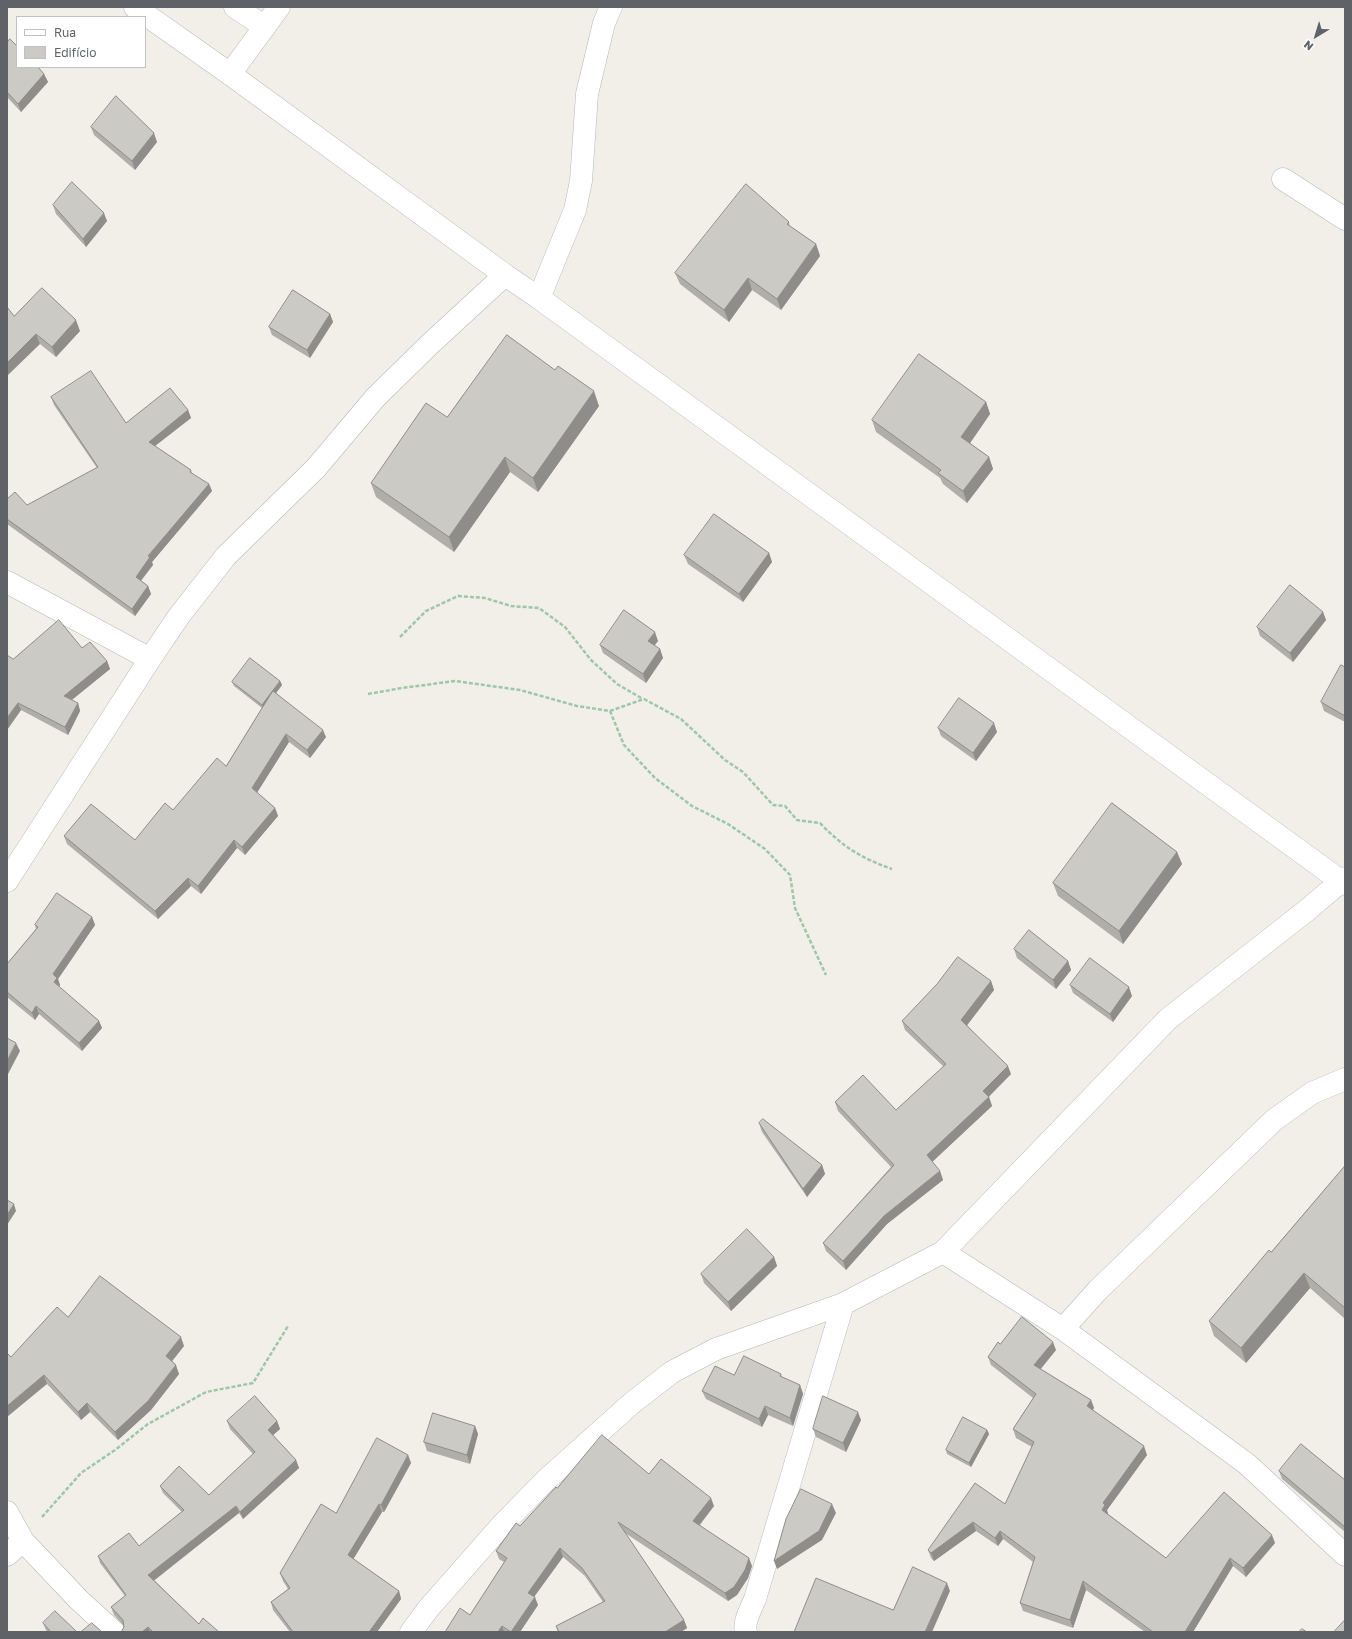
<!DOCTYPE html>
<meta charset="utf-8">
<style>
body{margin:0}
#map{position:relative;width:1352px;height:1639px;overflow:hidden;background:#f1efe8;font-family:"Golos Text",sans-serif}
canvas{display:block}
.frame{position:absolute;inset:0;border:8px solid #5f6368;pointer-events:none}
.legend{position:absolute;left:16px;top:16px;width:130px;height:52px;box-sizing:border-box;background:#fff;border:1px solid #bfc1c3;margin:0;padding:5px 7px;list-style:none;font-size:12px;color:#5f6368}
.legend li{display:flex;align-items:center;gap:8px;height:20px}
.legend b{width:20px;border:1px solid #bfc1c3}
.north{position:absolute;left:1296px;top:16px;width:40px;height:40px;-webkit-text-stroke:3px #fff;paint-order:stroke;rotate:218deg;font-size:11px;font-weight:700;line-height:16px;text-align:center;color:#5f6368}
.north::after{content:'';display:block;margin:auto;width:14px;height:18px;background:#5f6368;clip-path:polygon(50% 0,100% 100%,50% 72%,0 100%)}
</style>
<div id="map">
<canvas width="1352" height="1639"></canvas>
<div class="frame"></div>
<ul class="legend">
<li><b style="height:5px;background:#fff"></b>Rua</li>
<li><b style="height:11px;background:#cccac5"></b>Edifício</li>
</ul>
<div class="north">N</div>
</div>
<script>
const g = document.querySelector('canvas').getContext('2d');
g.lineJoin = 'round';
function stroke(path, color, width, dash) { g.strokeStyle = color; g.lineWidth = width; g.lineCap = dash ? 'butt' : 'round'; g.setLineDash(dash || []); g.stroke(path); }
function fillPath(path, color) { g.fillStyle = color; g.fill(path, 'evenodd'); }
const path = new Path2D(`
 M400 637 426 611 458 596 485 598 511 606 539 608 565 627 591 660 617 684 643 699
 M368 694 402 688 455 681 520 690 577 706 610 711 624 745 655 778 692 806 728 824 765 849 790 875 795 908 826 975
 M610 711 644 699 681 719 725 760 743 772 773 805 785 806 797 820 820 823C843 847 861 858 892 869
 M42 1517 81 1473 115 1450 148 1424 206 1392 253 1383 288 1326`);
const street = new Path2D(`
 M235 7 265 27
 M230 74 279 7
 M1283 179 1345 219
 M539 298 575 210 581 181 587 94 604 23 611 7
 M7 582 150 659
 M7 881 150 659 179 616 226 556 316 468 375 398 429 345 505 275
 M943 1252 1168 1019 1306 911 1345 878
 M1063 1329 1247 1464 1345 1555
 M7 1512 23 1541 79 1600 114 1632
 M7 1555 23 1541
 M411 1632 428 1609 501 1526 546 1480 632 1403 672 1372 716 1349 843 1304 943 1252 1063 1329 1097 1291 1274 1120 1312 1093 1345 1079
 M746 1632C743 1622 751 1609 755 1599L843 1304`);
const secondary = new Path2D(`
 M135 7 230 74 505 275 539 298 1345 884`);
const wall = new Path2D(`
 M7 43 44 74 48 82 21 112 7 97Z
 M91 127 157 142 135 170 94 135Z
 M53 205 107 221 86 247 56 214Z
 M789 222 790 227 816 244 820 256 781 310 752 290 729 322 680 284 675 273Z
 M330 314 333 322 310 358 272 335 269 327Z
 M14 316 80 331 56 357 40 344Z
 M555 370 599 406 538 492 510 472 454 552 376 497 371 483 447 417Z
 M51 397 126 423 188 410 191 418 155 446 191 470 192 474 209 484 212 491 152 562 153 565 141 581 148 586 151 594 135 616 7 524V499L27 505 97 468 54 405Z
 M986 402 990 414 970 443 989 457 993 469 967 503 943 484 940 478 876 432 872 420Z
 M769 553 772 562 743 602 688 564 684 555Z
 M1323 612 1326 620 1293 662 1260 636 1257 627Z
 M658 641 654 645 660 649 663 658 646 683 603 653 600 645Z
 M82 648 107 661 110 669 71 700 78 703 80 711 68 735 21 710 7 730 13 659Z
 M1345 667V722L1324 711 1321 702Z
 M280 681 282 685 276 693 326 737 310 758 289 742 257 792 275 808 278 816 245 855 237 848 201 894 191 886 158 919 67 844 64 836 135 840 173 810 226 766 262 708 234 686 232 682Z
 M938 728 997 732 976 761 941 736Z
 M1177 852 1182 864 1123 944 1058 896 1053 883Z
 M92 917 95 925 58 979 60 985 59 987 99 1021 102 1028 82 1051 39 1014 35 1020 7 997V964L36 929 35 925Z
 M1014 949 1068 961 1071 970 1056 989 1017 958Z
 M991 981 994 990 967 1025 1011 1074 989 1097 992 1106 932 1162 940 1171 943 1180 887 1224 846 1270 826 1251 823 1243 891 1167 838 1111 835 1102 896 1110 944 1067 905 1030 902 1021Z
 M1070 985 1132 996 1113 1022 1073 993Z
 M759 1123 822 1165 825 1174 807 1197 762 1132Z
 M1345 1166V1319L1310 1288 1246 1363 1214 1336 1209 1321 1271 1252Z
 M774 1257 777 1266 731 1311 704 1283 701 1274Z
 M68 1317 184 1346 172 1361 179 1374 151 1410 118 1440 90 1412 81 1420 47 1384 11 1357Z
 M1000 1344 1056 1350 1041 1369 1091 1400 1094 1408 1093 1410 1147 1455 1107 1510 1108 1514 1166 1558 1275 1543 1246 1577 1233 1566 1193 1632H1145L1086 1590 1073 1628 1023 1611 1020 1603 1033 1562 1003 1539 998 1546 976 1531 934 1561 931 1558 928 1550 1005 1504 1032 1447 1016 1438 1013 1429 1033 1398 991 1365 988 1357Z
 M781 1374 782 1377 800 1385 803 1394 793 1426 768 1415 762 1427 706 1399 702 1391 734 1375Z
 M861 1420 846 1452 816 1437 813 1429Z
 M227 1421H277L280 1429 273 1435 296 1460 299 1468 243 1519 239 1513 154 1580 199 1624 219 1632H121L124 1627 123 1625 114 1615 111 1607 125 1596 100 1563 98 1556 139 1546 182 1512 163 1493 160 1486 209 1495 253 1454 230 1429Z
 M475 1426 478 1434 470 1464 427 1451 424 1442Z
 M987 1430 989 1434 971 1467 947 1454 946 1450Z
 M408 1455 411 1463 384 1512H382L353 1559 399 1591 401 1599 377 1632H290L273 1610 271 1602 288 1589 283 1581 280 1573Z
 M1279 1471 1345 1480V1532L1282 1479Z
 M649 1474 714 1506 700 1525 752 1566 748 1578 737 1595 728 1601 625 1533 684 1620 687 1628 681 1632H558L556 1626 603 1602 585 1576 563 1557 534 1597 538 1605 520 1632H445L470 1615 504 1562 499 1559 496 1551 557 1488Z
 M43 1623 77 1632H47L46 1630Z`);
const shadedWall = new Path2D(`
 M44 74 48 82 21 112 18 104Z
 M154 133 157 142 135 170 132 161Z
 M104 213 107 221 86 247 83 239Z
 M816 244 820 256 781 310 777 299Z
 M748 278 752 290 729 322 724 310Z
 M330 314 333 322 310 358 307 350Z
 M76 320 80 331 56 357 52 347Z
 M36 334 40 344 7 376V363Z
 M594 391 599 406 538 492 533 478Z
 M986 402 990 414 966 449 961 437Z
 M188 410 191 418 151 449 149 442Z
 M505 457 510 472 454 552 449 537Z
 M989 457 993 469 967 503 963 491Z
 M209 484 212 491 152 562 153 565 138 584 136 577 148 556Z
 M769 553 772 562 743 602 739 594Z
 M148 586 151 594 135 616 132 609Z
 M1323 612 1326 620 1293 662 1290 653Z
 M655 632 658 641 651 650 648 641Z
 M660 649 663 658 646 683 643 674Z
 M107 661 110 669 67 704 64 696Z
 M280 681 282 685 264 709 262 705Z
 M18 703 21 710 7 730V718Z
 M78 703 80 711 68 735 65 727Z
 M994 723 997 732 976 761 973 753Z
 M323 730 326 737 310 758 307 750Z
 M286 734 289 742 255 796 252 788Z
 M275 808 278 816 245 855 242 847Z
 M234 840 237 848 201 894 198 886Z
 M1177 852 1182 864 1123 944 1119 931Z
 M188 878 191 886 158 919 155 911Z
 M92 917 95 925 58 979 60 985 56 990 54 982 53 974Z
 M1068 961 1071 970 1056 989 1053 980Z
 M991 981 994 990 965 1028 961 1020Z
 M1129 987 1132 996 1113 1022 1110 1014Z
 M36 1006 39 1014 35 1020 32 1013Z
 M99 1021 102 1028 82 1051 79 1043Z
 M16 1043 20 1051 7 1076V1061Z
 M1008 1066 1011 1074 986 1099 983 1091Z
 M989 1097 992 1106 930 1164 927 1155Z
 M822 1165 825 1174 807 1197 803 1189Z
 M940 1171 943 1180 887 1224 846 1270 843 1261 884 1216Z
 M14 1204 16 1211 7 1225V1215Z
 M774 1257 777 1266 731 1311 728 1302Z
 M1304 1273 1310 1288 1246 1363 1241 1348Z
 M181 1337 184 1346 169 1365 166 1356Z
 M1053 1342 1056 1350 1037 1373 1034 1365Z
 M176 1365 179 1374 151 1410 118 1440 115 1432Z
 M44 1375 47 1384 7 1417V1406Z
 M800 1385 803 1394 793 1426 790 1418Z
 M1091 1400 1094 1408 1090 1414 1087 1406Z
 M87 1403 90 1412 81 1420 78 1412Z
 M765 1406 768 1415 762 1427 759 1419Z
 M858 1412 861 1420 846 1452 843 1443Z
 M277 1421 280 1429 271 1437 268 1430Z
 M475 1426 478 1434 470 1464 467 1455Z
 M987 1430 989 1434 971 1467 969 1463Z
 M1144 1446 1147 1455 1107 1510 1108 1514 1105 1518 1102 1510 1103 1503Z
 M408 1455 411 1463 384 1512 381 1505Z
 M296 1460 299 1468 243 1519 240 1512Z
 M711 1498 714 1506 696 1529 693 1521Z
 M379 1504 382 1512 351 1563 348 1555Z
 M832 1504 836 1513 822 1540 777 1569 774 1561Z
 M236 1506 239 1513 151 1583 148 1575Z
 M973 1522 976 1531 934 1561 931 1553Z
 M1000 1531 1003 1539 998 1546 995 1538Z
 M1272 1535 1275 1543 1246 1577 1243 1568Z
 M560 1548 563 1557 531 1601 528 1593Z
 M749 1558 752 1566 748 1578 737 1595 728 1601 725 1593Z
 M1230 1558 1233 1566 1193 1632H1185Z
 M1083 1581 1086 1590 1073 1628 1070 1620Z
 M947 1583 950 1591 932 1632H925Z
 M399 1591 401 1599 377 1632H369Z
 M535 1597 538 1605 520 1632H511Z
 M684 1620 687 1628 681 1632H665Z
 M502 1626 504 1632H498Z
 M148 1627 150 1632H142Z`);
const building = new Path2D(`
 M10 39 17 46V67H38L44 74 18 104 7 92V43Z
 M116 96 154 133 132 161 91 127Z
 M72 182 104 213 83 239 53 205Z
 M746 184 789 222 787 224 816 244 777 299 748 278 724 310 675 273Z
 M42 288 76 320 52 347 36 334 7 363V307L14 316Z
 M293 290 330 314 307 350 269 327Z
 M507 335 555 370 558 366 594 391 533 478 505 457 449 537 371 483 426 403 447 417Z
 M919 354 986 402 961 437 989 457 963 491 938 473 941 470 872 420Z
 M91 371 126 423 170 388 188 410 149 442 191 470 190 472 209 484 148 556 150 557 136 577 148 586 132 609 7 519V499L15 492 27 505 98 467 51 397Z
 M714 514 769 553 739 594 684 555Z
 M1290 585 1323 612 1290 653 1257 627Z
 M624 610 655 632 648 641 660 649 643 674 600 645Z
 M59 620 82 648 90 642 107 661 64 696 78 703 65 727 18 703 7 718V655L13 659Z
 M250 658 280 681 262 705 232 682Z
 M1341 665 1345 667V716L1321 702Z
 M273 691 323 730 307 750 286 734 252 788 275 808 242 847 234 840 198 886 188 878 155 911 64 836 91 804 135 840 165 803 173 810 217 758 226 766Z
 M959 698 994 723 973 753 938 728Z
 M1112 803 1177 852 1119 931 1053 883Z
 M57 893 92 917 53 974 57 978 54 982 99 1021 79 1043 36 1006 32 1013 7 992V964L38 927 35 925Z
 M1029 930 1068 961 1053 980 1014 949Z
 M958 957 991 981 961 1020 1008 1066 983 1091 989 1097 927 1155 940 1171 884 1216 843 1261 823 1243 894 1165 835 1102 863 1075 896 1110 946 1064 902 1021 937 984Z
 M1090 958 1129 987 1110 1014 1070 985Z
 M7 1038 16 1043 7 1061Z
 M763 1119 822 1165 803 1189 759 1123Z
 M1345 1166V1308L1304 1273 1241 1348 1209 1321 1269 1250 1271 1252Z
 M7 1200 14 1204 7 1215Z
 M747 1229 774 1257 728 1302 701 1274Z
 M100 1276 181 1337 166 1356 176 1365 148 1401 115 1432 87 1403 78 1412 44 1375 7 1406V1353L11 1357 57 1307 68 1317Z
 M1022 1317 1053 1342 1034 1365 1091 1400 1087 1406 1144 1446 1103 1503 1105 1505 1102 1510 1166 1558 1224 1492 1272 1535 1243 1568 1230 1558 1185 1632H1153L1083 1581 1070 1620 1020 1603 1035 1557 1000 1531 995 1538 973 1522 931 1553 928 1550 975 1483 1005 1504 1034 1442 1013 1429 1036 1394 988 1357 998 1342 1000 1344Z
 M744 1356 781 1374 780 1376 800 1385 790 1418 765 1406 759 1419 702 1391 715 1366 734 1375Z
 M255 1396 277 1421 268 1430 296 1460 240 1512 236 1506 148 1575 199 1624 203 1618 219 1632H166L165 1631 164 1632H153L148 1627 142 1632H121L124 1627 123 1620 111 1607 126 1595 98 1556 129 1533 139 1546 184 1510 160 1486 179 1466 209 1495 255 1452 227 1421Z
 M823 1396 858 1412 843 1443 813 1429Z
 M433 1413 475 1426 467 1455 424 1442Z
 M963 1417 987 1430 969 1463 946 1450Z
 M602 1435 649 1474 661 1459 711 1498 693 1521 749 1558 745 1570 734 1587 725 1593 618 1522 684 1620 665 1632H559L556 1626 605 1601 582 1568 560 1548 528 1593 535 1597 511 1632 502 1626 498 1632H445L460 1608 470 1615 507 1558 496 1551 516 1523 520 1526 556 1487 557 1488Z
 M377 1438 408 1455 381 1505 379 1504 348 1555 399 1591 369 1632H293L271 1602 290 1588 280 1573 321 1504 336 1513Z
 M1301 1444 1345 1480V1527L1279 1471Z
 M801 1489 832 1504 819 1531 774 1561 786 1519Z
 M913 1567 947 1583 925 1632H794L816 1578 893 1610Z
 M55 1611 77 1632H51L43 1623Z
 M1345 1620V1632H1334Z
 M92 1623 102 1632H81Z
 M1302 1629 1307 1632H1299Z`);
stroke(street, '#b5b8bc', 23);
stroke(secondary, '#b6babf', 23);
stroke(path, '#9cc7a9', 2.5, [4, 2]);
stroke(street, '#fff', 22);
stroke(secondary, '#fff', 22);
fillPath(wall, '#afaea9');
fillPath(shadedWall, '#8f8d8a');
fillPath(building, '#cccac5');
stroke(building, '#8f8d8a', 1);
</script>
